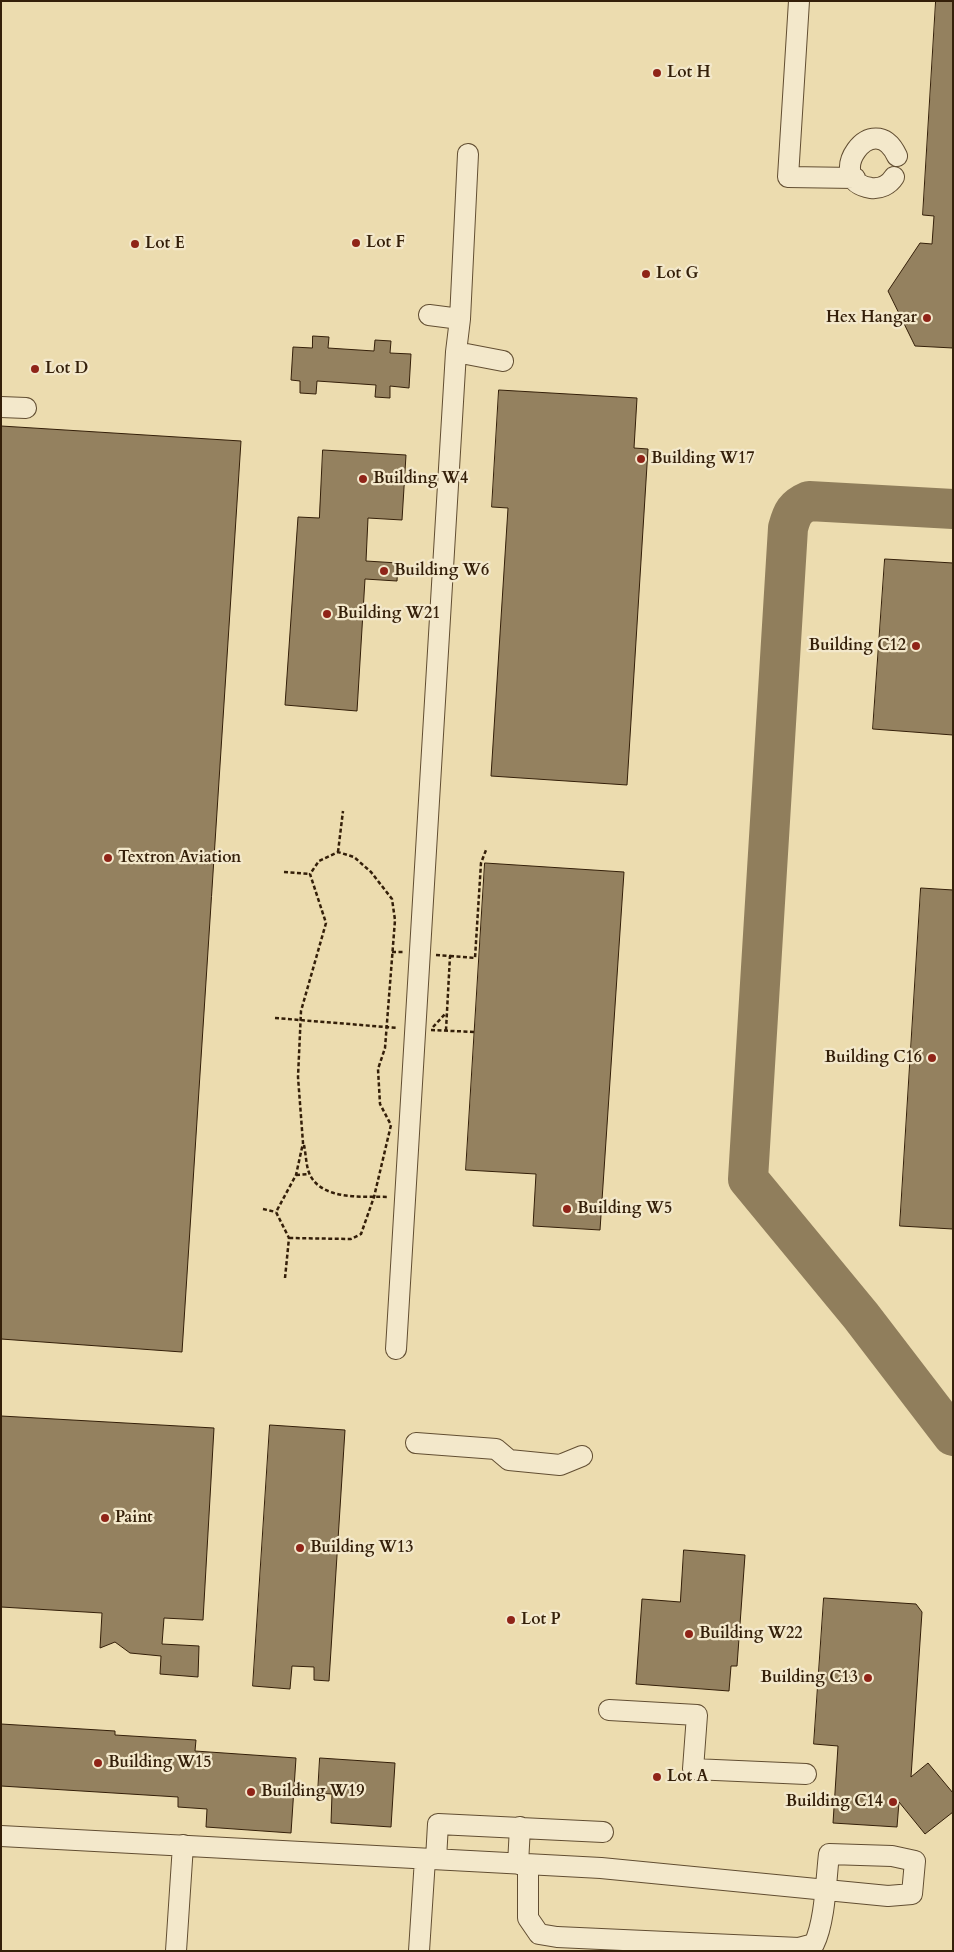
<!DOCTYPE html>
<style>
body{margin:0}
#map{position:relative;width:954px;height:1952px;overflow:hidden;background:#ecdcaf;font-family:Cardo,serif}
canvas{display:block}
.frame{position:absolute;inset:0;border:2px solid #341f09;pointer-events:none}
</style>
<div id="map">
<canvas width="954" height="1952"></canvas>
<div class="frame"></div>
</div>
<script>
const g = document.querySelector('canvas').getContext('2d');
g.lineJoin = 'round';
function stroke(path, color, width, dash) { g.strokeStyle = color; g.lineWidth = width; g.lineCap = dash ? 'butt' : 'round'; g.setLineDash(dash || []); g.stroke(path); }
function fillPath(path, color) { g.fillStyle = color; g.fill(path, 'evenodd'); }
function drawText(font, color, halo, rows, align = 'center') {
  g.font = font + ' Cardo,serif'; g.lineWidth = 4.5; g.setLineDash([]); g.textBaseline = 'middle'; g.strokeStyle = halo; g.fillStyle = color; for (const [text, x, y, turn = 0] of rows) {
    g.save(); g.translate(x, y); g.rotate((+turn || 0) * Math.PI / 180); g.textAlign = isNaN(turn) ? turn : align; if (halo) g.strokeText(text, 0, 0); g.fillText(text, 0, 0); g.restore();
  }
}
const taxiway = new Path2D(`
 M953 509 809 501C795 507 792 513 788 528L748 1179 861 1316 953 1436`);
const building = new Path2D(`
 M936 1H953V348L915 346 888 291 920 243 932 244 934 216 923 215Z
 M313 336 329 337 328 348 374 351 375 340 391 341 390 353 411 354 409 388 390 386V398L375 397 376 385 317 381 316 394 300 393V381L291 380 293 347 312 348Z
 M499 390 637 398 634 448 648 449 627 785 491 776 508 508 492 507Z
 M1 426 241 441 182 1352 1 1339Z
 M323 450 406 455 402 520 368 518 366 561 398 563 397 581 365 579 357 711 285 705 298 517 319 518Z
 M885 559 953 563V735L873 729Z
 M485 863 624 872 600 1230 533 1226 536 1174 466 1170Z
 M921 888 953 890V1229L900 1226Z
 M1 1416 214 1428 203 1620 164 1618 162 1644 199 1646 198 1677 160 1674 161 1656 130 1653 115 1642 100 1648 102 1613 1 1607Z
 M270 1425 345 1430 329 1681 314 1680V1667L292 1666 290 1689 253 1686Z
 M684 1550 745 1555 737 1666H731L729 1691 636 1684 642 1599 680 1602Z
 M824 1598 916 1604 922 1612 911 1777 928 1763 953 1793V1812L925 1834 899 1802 897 1827 833 1823 838 1746 814 1744Z
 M1 1724 115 1731V1735L196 1740 195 1751 296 1758 291 1833 206 1827 207 1809 178 1807V1797L1 1786Z
 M320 1758 395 1763 391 1827 331 1823 332 1794 318 1793Z`);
const path = new Path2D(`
 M338 852 343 811
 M284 872 310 874
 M392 952H403
 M436 955 450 956 446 1030
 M450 956 475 958 481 863 486 850
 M275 1018 398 1028
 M433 1027 446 1013
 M431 1030 475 1032
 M304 1145C306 1154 306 1167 310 1175 323 1201 364 1196 389 1197
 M296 1175 309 1174
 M263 1209 276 1212
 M285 1278 289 1238 276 1212 296 1175 303 1143 298 1077 301 1011 326 923 310 874 319 861 338 852 354 857 371 872 392 899 395 920 385 1048 378 1069 380 1104 391 1125 374 1197 361 1234 351 1239 289 1238`);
const minor = new Path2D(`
 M799 1 788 177 855 178
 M894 177C889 185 880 189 871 188 821 181 873 105 897 156
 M429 315 460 319
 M456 352 503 361
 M1 407 26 408
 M396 1349 456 352 460 319 468 154
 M416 1443 496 1449 509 1460 560 1465 582 1456
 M609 1710 697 1715 693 1769 806 1774
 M1 1836 601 1868 888 1896 912 1894 915 1861 892 1856 829 1854C826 1880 825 1922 814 1944L799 1948 557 1937 539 1934 528 1918V1864
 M436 1859 438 1824 603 1832
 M518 1864 520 1827
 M176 1951 183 1845
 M419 1951 425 1859`);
const markers = [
 [657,73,5,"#8f2418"],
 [356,243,5,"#8f2418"],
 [135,244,5,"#8f2418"],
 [646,274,5,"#8f2418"],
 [927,318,5,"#8f2418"],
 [35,369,5,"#8f2418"],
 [641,459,5,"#8f2418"],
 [363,479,5,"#8f2418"],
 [384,571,5,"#8f2418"],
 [327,614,5,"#8f2418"],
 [916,646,5,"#8f2418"],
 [108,858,5,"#8f2418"],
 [932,1058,5,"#8f2418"],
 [567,1209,5,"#8f2418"],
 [105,1518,5,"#8f2418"],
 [300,1548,5,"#8f2418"],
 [511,1620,5,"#8f2418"],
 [689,1634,5,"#8f2418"],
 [868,1678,5,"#8f2418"],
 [98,1763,5,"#8f2418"],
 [657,1777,5,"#8f2418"],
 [251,1792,5,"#8f2418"],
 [893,1802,5,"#8f2418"]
];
const poiNames = [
 ["Lot H",667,73],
 ["Lot F",366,243],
 ["Lot E",145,244],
 ["Lot G",656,274],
 ["Hex Hangar",917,318,"right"],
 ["Lot D",45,369],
 ["Building W17",651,459],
 ["Building W4",373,479],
 ["Building W6",394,571],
 ["Building W21",337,614],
 ["Building C12",906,646,"right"],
 ["Textron Aviation",118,858],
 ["Building C16",922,1058,"right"],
 ["Building W5",577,1209],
 ["Paint",115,1518],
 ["Building W13",310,1548],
 ["Lot P",521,1620],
 ["Building W22",699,1634],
 ["Building C13",858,1678,"right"],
 ["Building W15",108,1763],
 ["Lot A",667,1777],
 ["Building W19",261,1792],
 ["Building C14",883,1802,"right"]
];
stroke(taxiway, '#907e5c', 40);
fillPath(building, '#94815f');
stroke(building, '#341f09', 1);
stroke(minor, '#624e32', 22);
stroke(path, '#341f09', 2.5, [4, 2.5]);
stroke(minor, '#f3e8cb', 20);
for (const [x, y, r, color] of markers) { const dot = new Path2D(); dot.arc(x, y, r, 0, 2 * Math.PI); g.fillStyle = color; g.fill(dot); stroke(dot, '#f3e8cb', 2); }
drawText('bold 16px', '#341f09', '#f3e8cb', poiNames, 'left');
</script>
